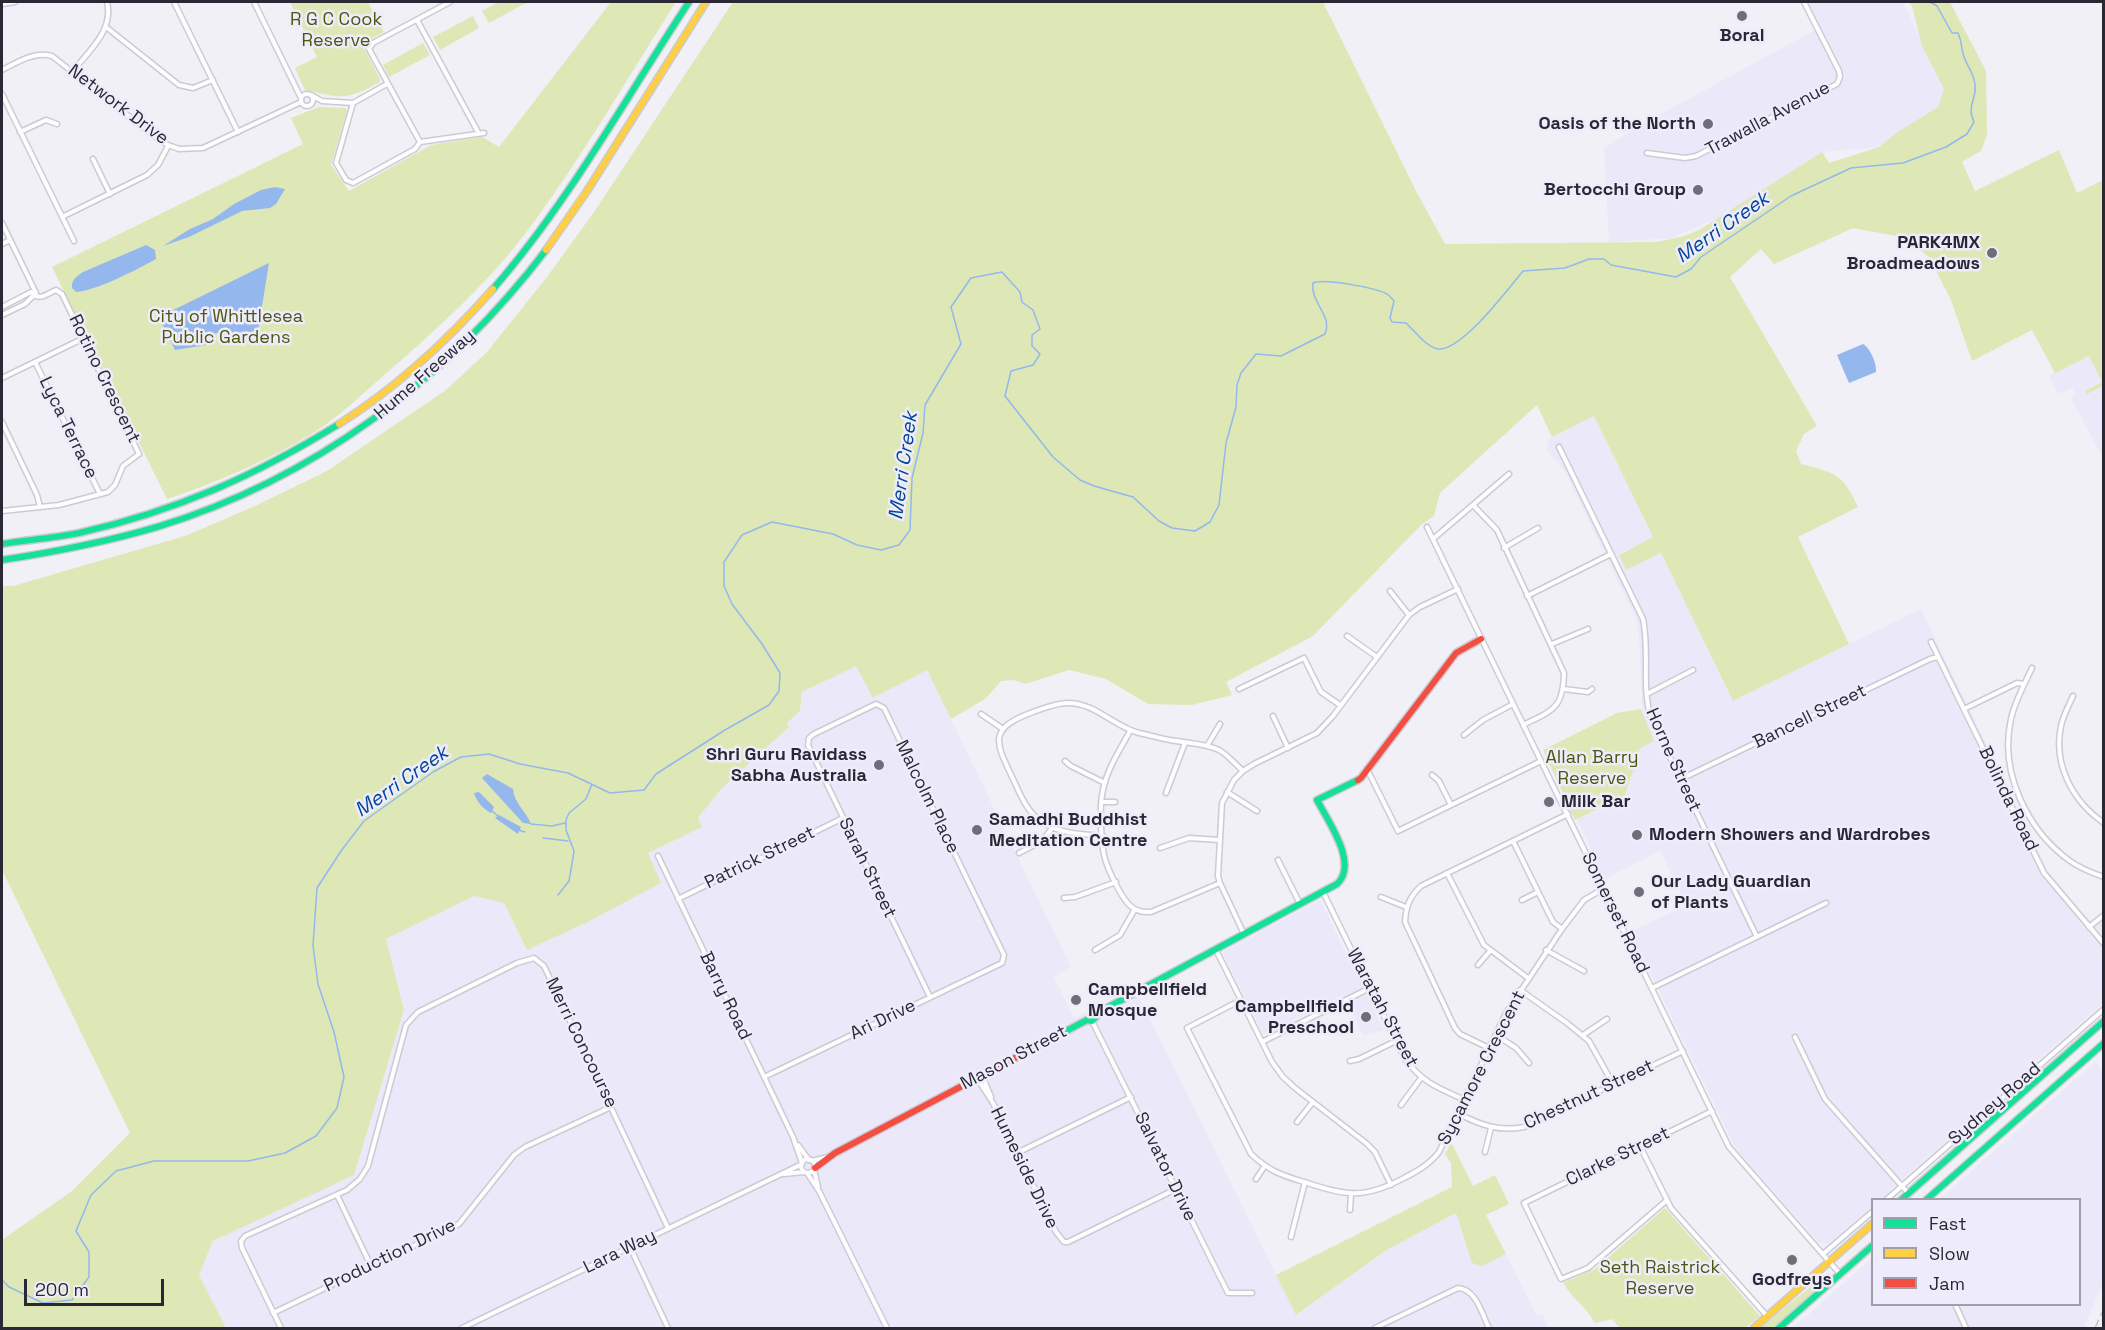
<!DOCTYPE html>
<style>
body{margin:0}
#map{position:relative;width:2105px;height:1330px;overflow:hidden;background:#f0f0f6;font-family:"Space Grotesk",sans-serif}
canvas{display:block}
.frame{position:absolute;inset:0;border:3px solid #2a2834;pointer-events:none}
.legend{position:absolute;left:1871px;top:1198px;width:210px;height:108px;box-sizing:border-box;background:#eeecfa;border:2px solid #a09eab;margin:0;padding:8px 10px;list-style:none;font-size:18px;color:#2a2834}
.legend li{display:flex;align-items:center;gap:12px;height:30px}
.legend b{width:30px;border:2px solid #a09eab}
.scale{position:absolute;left:24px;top:1279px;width:140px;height:27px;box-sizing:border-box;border:3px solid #2a2834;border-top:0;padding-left:8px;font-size:18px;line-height:21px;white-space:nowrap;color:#2a2834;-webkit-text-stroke:4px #eeecfa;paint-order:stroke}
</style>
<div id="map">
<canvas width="2105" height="1330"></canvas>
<div class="frame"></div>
<ul class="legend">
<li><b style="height:8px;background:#16e098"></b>Fast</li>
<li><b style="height:8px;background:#ffcf43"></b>Slow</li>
<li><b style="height:8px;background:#f24e42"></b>Jam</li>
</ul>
<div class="scale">200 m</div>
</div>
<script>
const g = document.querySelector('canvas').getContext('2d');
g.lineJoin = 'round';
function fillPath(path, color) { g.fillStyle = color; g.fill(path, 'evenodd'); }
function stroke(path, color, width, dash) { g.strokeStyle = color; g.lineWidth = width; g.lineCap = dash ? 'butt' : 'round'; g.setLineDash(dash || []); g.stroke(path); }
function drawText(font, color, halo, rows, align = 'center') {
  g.font = font + ' "Space Grotesk",sans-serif'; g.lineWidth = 5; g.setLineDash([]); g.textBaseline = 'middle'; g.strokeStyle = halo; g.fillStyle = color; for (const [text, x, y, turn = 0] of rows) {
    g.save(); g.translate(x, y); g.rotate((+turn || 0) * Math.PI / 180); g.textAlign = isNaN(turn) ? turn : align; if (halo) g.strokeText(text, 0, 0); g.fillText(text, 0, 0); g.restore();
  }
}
const built = new Path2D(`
 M1804 2H1903L1944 89 1938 107 1879 147 1822 152 1728 213 1673 238 1609 242 1604 148 1648 121 1817 29Z
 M2089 356 2102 382 2085 391 2087 394 2103 386V458L2071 398 2076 395 2072 388 2058 394 2049 376Z
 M1594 416 1653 538 1619 554 1626 570 1661 553 1733 701 1921 609 2045 865 2051 875 2095 926 2103 919V1003L1880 1199 1872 1200V1206L1828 1244 1819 1243 1736 1149 1630 932 1687 905 1660 851 1604 879 1577 819 1626 796 1638 747 1654 740 1645 722 1642 708 1639 635 1636 619 1564 470 1547 451 1548 442 1551 438Z
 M857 665 873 698 927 670 1071 967 1054 977 1074 1018 1102 1004 1107 1013 1139 997 1296 1315 1385 1251 1456 1213 1482 1266 1506 1254 1537 1316 1542 1314 1549 1328H226L199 1275 213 1241 354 1174 404 1010 386 939 474 896 504 903 527 950 588 922 660 883 647 853 702 827 698 818 722 788 789 727 787 723 800 711 802 692Z
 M1318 901H1321L1347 955 1346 960 1351 958 1364 984V988L1342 999 1341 996 1336 997 1334 1000 1265 1034 1262 1032 1223 954 1224 951Z
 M1365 996 1368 998 1384 1030 1363 1035 1348 1004Z
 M2096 1061 2104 1076V1280L2084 1328H1793L1872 1258V1304H2080V1200L1940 1199Z`);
const green = new Path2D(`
 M290 2H368L384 32 362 44 380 79V82C349 99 343 99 310 91L308 97 295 68 317 57Z
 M499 2H525L526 3 489 23 482 11Z
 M611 2H676C628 77 584 154 531 226 488 284 436 330 382 377 360 396 340 416 315 432 269 460 218 482 167 499L52 267 303 144 291 118 319 107 345 108 347 111 331 165 349 191 431 145 482 137 499 147Z
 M733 2H1323L1416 191 1445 244 1657 242 1684 236 1699 230 1822 152 1829 163 1879 147 1896 133 1938 107 1944 89 1922 46 1912 6 1909 2H1950L1986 71 1987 135 1981 151 1962 162 1975 191 2059 150 2077 193 2103 180V386L2087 394 2085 391 2102 382 2089 356 2055 373 2032 330 1972 361 1951 300 1929 257 1908 241 1896 236 1853 228 1774 264 1761 249 1730 277 1817 426 1804 434 1796 451 1801 464C1835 473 1843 474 1858 507L1798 537 1849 644 1733 701 1661 553 1626 570 1619 555 1653 537 1594 416 1552 437 1537 405 1440 493 1434 516 1421 525 1313 636 1226 682 1232 695 1192 705 1148 704 1106 679 1069 670 1025 684 1014 680 1001 681 985 699 951 719 927 670 873 698 856 666 802 692 800 711 787 723 789 727 722 788 698 818 702 827 648 853 661 883 588 922 527 950 504 903 474 896 386 939 404 1010 354 1175 213 1241 199 1275 226 1328H2V1240L72 1191 130 1133 2 870V586H13L185 536 255 506 327 471 446 390 487 352 547 277 594 212Z
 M473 16 479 28 440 50 433 37Z
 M423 43 430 55 389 77 383 65Z
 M1641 709 1654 741 1640 748 1625 796 1575 820 1543 750 1617 713Z
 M1451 1142 1473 1186 1495 1175 1497 1179 1509 1204 1486 1215 1506 1254 1482 1266 1472 1263 1456 1213 1385 1251 1296 1315 1276 1275 1452 1187 1451 1163 1445 1154Z
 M1665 1208 1760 1316 1745 1328H1620L1612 1319 1595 1323C1585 1306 1574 1300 1563 1283L1595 1269Z
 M1831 1273V1276L1826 1282 1774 1328H1760L1826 1274Z`);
const water = new Path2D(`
 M275 187 285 189 276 204 270 208 242 211 189 237 163 246 190 229 213 219 234 204 261 190Z
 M146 245 155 250 156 259C138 269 96 291 76 292L72 288C71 280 76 277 83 272Z
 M269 263 257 337 225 342 223 332 206 335 207 345 175 350 159 317Z
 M1863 344C1870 348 1877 363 1876 372L1849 383 1837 355Z
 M487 774 513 789C514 803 526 811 531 824L523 823 482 778Z
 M479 792 494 807 491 813C483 809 476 801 474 793Z
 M499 815 521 827 518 834 495 818Z`);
const stream = new Path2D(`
 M492 811 498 816
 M531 824 552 826 565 823
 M519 830 525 832
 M543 838 568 841
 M558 895 569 881 573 858 574 851 566 830V820L569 813 586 799 592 784
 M2 1280 9 1287 43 1303 72 1300 89 1277V1252L76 1231 91 1195 116 1171 154 1161H248L285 1153 316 1136 337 1108 344 1077 334 1032 318 984 313 946 317 888 341 851 364 821 433 772 461 757 489 754 520 764 568 773 610 793 644 790 656 774 725 730 769 705 779 691 780 673 762 644 732 604 724 586V562L742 535 772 522 833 534 857 545 881 550 899 545 910 530 912 478 923 433 925 405 961 344 951 307 971 278 1002 272 1020 292 1022 302 1033 310 1040 329 1032 335V346L1040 354 1033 365 1011 371 1005 396 1053 457 1080 480 1094 486 1133 497 1159 521 1172 528 1195 531 1210 522 1219 505 1226 443 1236 407 1237 385 1241 373 1256 354 1281 356 1325 334C1333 315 1310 303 1313 283 1324 278 1376 288 1387 294 1390 296 1392 299 1394 301L1390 318 1392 322 1406 323C1416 332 1425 346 1438 349 1461 352 1509 288 1523 271L1565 268 1589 259H1604L1611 265 1676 277 1691 269 1701 257 1791 196 1851 168 1903 163 1946 147 1967 134 1974 122C1966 105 1977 100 1975 84 1973 71 1968 68 1964 57 1961 49 1962 41 1958 33H1952L1937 6 1930 2`);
const street = new Path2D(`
 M174 2 238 132
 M254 2 301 98
 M450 2 373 43 369 49 420 142 484 133
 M2 4 15 2
 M417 20 478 132
 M106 27 179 85 193 88 213 80
 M2 70C18 62 34 51 52 56L158 139 168 145 179 149 203 148 301 102
 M73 71C89 51 114 30 107 2
 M301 100a6 6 0 1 1 12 0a6 6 0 1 1-12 0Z
 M2 94 74 241
 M311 95 322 101 353 103 387 84
 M353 103 336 163 346 180 353 183 415 149 420 142
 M20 132 46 120 57 124
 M1647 153 1685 158 1696 156 1837 84 1840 77 1839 71 1804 2
 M93 159 110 194
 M62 217 147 175 158 165 168 146
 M2 223 36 293 25 304 2 315
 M2 244 10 240
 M2 307 31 292
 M35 362 100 494
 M2 378 84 338
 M2 422 37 495 40 507
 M1559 447 1643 619C1650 652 1641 686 1651 718L1756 935
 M1473 505 1497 530 1564 673C1563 709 1553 710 1523 725
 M2 511 59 505 108 492 115 485 123 466 139 454 62 294 56 290C46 294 39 302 31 292
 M1427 527 1729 1147 1840 1274
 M1433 539 1509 474
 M1504 548 1538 528
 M1390 591 1409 615
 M1527 596 1611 554
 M1347 636 1377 657
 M1931 642 2044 873 2104 944
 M1552 644 1588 629
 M2032 668C2024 685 2015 701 2011 719 1999 772 2027 830 2070 861 2080 868 2092 873 2104 877
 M1239 689 1304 658 1321 692 1340 705
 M1564 689 1588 692 1592 689
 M1647 694 1693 670
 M2073 696C2069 705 2063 716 2061 726 2053 764 2072 801 2104 823
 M1964 709 2017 683 2024 684
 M981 714 1003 729
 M1273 716 1288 748
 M1130 731C1120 750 1107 769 1103 790 1099 806 1101 840 1104 855 1107 868 1122 901 1133 908 1139 912 1144 912 1151 912L1220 883
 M1464 735 1483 720 1513 704
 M1207 746 1220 724
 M1065 761 1071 766 1105 783
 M1368 771 1398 831 1541 761
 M1432 775 1439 781 1451 805
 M1681 779 1930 659 1938 657
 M1227 792 1257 811
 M1166 793 1185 743
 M1102 802H1115
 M1103 836C1082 834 1060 834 1042 822 1027 812 1021 796 1014 781 996 743 986 729 1033 712 1044 708 1056 703 1068 703 1096 703 1114 727 1139 733 1149 735 1159 738 1170 740 1185 743 1204 743 1219 750 1228 755 1235 764 1243 771
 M1513 841 1553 922 1561 928
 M1160 848 1189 838 1219 840
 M1019 853C1033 846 1044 841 1052 828
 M658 856 793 1137 802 1163
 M1278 860 1300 904
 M1447 873 1484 945 1528 978
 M1323 892 1405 1059C1423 1083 1438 1088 1465 1100
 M1381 897 1406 907
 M1064 898 1075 897 1116 882
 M678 899 843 818
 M1522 900 1538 892
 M2089 927 2104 915
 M1244 934 1220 883 1218 876 1222 803 1234 780 1243 771 1254 764 1317 733 1333 716 1409 615 1420 607 1458 589
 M1095 950 1120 935 1135 909
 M1216 950 1272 1062 1283 1077 1295 1088 1366 1143 1375 1152 1391 1185
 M1546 950 1584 971
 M1478 965 1490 951
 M1652 988 1826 903
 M1520 990 1567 1023 1589 1041 1613 1084
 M1241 1000 1187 1028 1251 1154C1269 1171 1281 1175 1304 1182 1345 1195 1362 1200 1402 1179 1416 1172 1429 1165 1439 1152L1506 1013 1562 929 1584 900 1603 889
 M1092 1021 1228 1293H1252
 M1496 1035 1516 1048 1529 1063
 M1583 1035 1607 1019
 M1795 1037 1825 1099 1908 1193
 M1262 1042 1370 988
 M1489 1048 1460 1034 1455 1028 1405 922C1406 907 1409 897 1421 886L1568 814
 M1350 1061 1359 1059 1396 1041
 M982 1075 991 1097
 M764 1077 1002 963 1004 955 884 708 876 704 814 734 809 738 808 745 930 997
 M977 1078 993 1103 1056 1232 1064 1242H1068L1176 1189
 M1401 1105 1421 1078
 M1459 1114C1481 1125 1499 1132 1524 1127L1683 1051
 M1297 1122 1313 1102
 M798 1145 809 1160
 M1640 1146 1671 1208 1767 1316
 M1485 1152 1491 1128
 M1017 1153 1131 1097
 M801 1166a7 7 0 1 1 14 0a7 7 0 1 1-14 0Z
 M812 1161 828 1157
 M814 1170 818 1187
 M807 1173 819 1191 887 1328
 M784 1174 804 1172
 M1256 1179 1264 1167
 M337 1195 371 1266
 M1886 1200 2104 1009
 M1666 1201 1588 1268 1561 1279 1524 1203 1712 1111
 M1350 1210 1351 1194
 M1291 1237 1305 1182
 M630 1247 668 1328
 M1823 1254 1872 1212
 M1955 1304 1966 1328
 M273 1313 459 1224 514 1155 525 1147 611 1107
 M281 1328 242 1248 241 1241 245 1236 347 1190 360 1179 368 1166 406 1025 418 1012 517 963 534 958 544 966 668 1228
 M462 1328 802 1164
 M1375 1328 1458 1288C1476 1289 1482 1314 1489 1328`);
const fast = new Path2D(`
 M493 289C569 202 625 99 689 2
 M2 544C27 540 54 538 79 533 176 511 255 476 339 424
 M2 560C55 552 106 542 157 527 312 480 449 378 546 250
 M1034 1048 1087 1020 1092 1021 1103 1010 1337 884C1359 864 1328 821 1317 800L1358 780
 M1901 1200 2104 1021
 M1926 1200 2104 1043
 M1779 1328 1872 1246`);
const slow = new Path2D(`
 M546 250 587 191 706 2
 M339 424C396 388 448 340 493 289
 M1754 1328 1872 1224`);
const jam = new Path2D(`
 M1358 780 1361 778 1456 653 1481 639
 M815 1168 835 1153 1034 1048`);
const rail = new Path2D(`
 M2095 1328 2104 1308`);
const markers = [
 [1742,16,6,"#6f6e78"],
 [1708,124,6,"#6f6e78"],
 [1698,190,6,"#6f6e78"],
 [1992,253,6,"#6f6e78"],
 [879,765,6,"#6f6e78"],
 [1549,802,6,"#6f6e78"],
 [977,830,6,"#6f6e78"],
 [1637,835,6,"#6f6e78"],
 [1639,892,6,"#6f6e78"],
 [1076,1000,6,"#6f6e78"],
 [1366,1017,6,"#6f6e78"],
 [1792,1260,6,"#6f6e78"]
];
const parkNames = [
 ["R G C Cook",336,20],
 ["Reserve",336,41],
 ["City of Whittlesea",226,317],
 ["Public Gardens",226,338],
 ["Allan Barry",1592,758],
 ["Reserve",1592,779],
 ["Seth Raistrick",1660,1268],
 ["Reserve",1660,1289]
];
const poiNames = [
 ["Boral",1742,36,"center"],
 ["Oasis of the North",1696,124],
 ["Bertocchi Group",1686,190],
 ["PARK4MX",1980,243],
 ["Broadmeadows",1980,264],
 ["Shri Guru Ravidass",867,755],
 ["Sabha Australia",867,776],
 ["Milk Bar",1561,802,"left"],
 ["Samadhi Buddhist",989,820,"left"],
 ["Meditation Centre",989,841,"left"],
 ["Modern Showers and Wardrobes",1649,835,"left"],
 ["Our Lady Guardian",1651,882,"left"],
 ["of Plants",1651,903,"left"],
 ["Campbellfield",1088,990,"left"],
 ["Mosque",1088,1011,"left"],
 ["Campbellfield",1354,1007],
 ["Preschool",1354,1028],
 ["Godfreys",1792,1280,"center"]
];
const streetNames = [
 ["Network Drive",118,105,37],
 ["Trawalla Avenue",1768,119,-28],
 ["Hume Freeway",425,375,-41],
 ["Rotino Crescent",104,379,64],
 ["Lyca Terrace",68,428,64],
 ["Bancell Street",1810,717,-26],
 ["Horne Street",1673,760,66],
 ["Malcolm Place",927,797,64],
 ["Bolinda Road",2008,799,64],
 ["Patrick Street",760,858,-26],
 ["Sarah Street",867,868,64],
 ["Somerset Road",1615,913,64],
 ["Barry Road",725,996,64],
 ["Waratah Street",1382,1008,62],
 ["Ari Drive",883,1020,-26],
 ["Merri Concourse",581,1043,64],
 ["Mason Street",1014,1058,-28],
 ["Sycamore Crescent",1482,1068,-63],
 ["Chestnut Street",1589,1095,-25],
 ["Sydney Road",1995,1104,-41],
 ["Clarke Street",1618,1157,-26],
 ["Salvator Drive",1165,1167,64],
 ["Humeside Drive",1024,1168,64],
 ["Lara Way",620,1252,-26],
 ["Production Drive",390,1256,-26]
];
const waterNames = [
 ["Merri Creek",1723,228,-35],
 ["Merri Creek",904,466,-82],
 ["Merri Creek",402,782,-35]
];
fillPath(built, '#ebe9f9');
fillPath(green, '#dee8b6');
fillPath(water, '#94b7ed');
stroke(stream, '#94b7ed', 1.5);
stroke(street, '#cccbd4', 7);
stroke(fast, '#cccbd4', 9);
stroke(slow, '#cccbd4', 9);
stroke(jam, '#cccbd4', 9);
stroke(street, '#fdfdfe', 4);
stroke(fast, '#16e098', 6);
stroke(slow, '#ffcf43', 6);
stroke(jam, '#f24e42', 6);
stroke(rail, '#c4c4c6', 1.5, [9, 4.5]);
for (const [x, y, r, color] of markers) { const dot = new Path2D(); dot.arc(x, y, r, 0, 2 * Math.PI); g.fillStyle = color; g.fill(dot); stroke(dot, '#eeecfa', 2); }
drawText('18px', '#4c560f', '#eeecfa', parkNames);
drawText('bold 18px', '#2a2834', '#eeecfa', poiNames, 'right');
drawText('18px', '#2a2834', '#eeecfa', streetNames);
drawText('italic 20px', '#00459a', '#eeecfa', waterNames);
</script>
